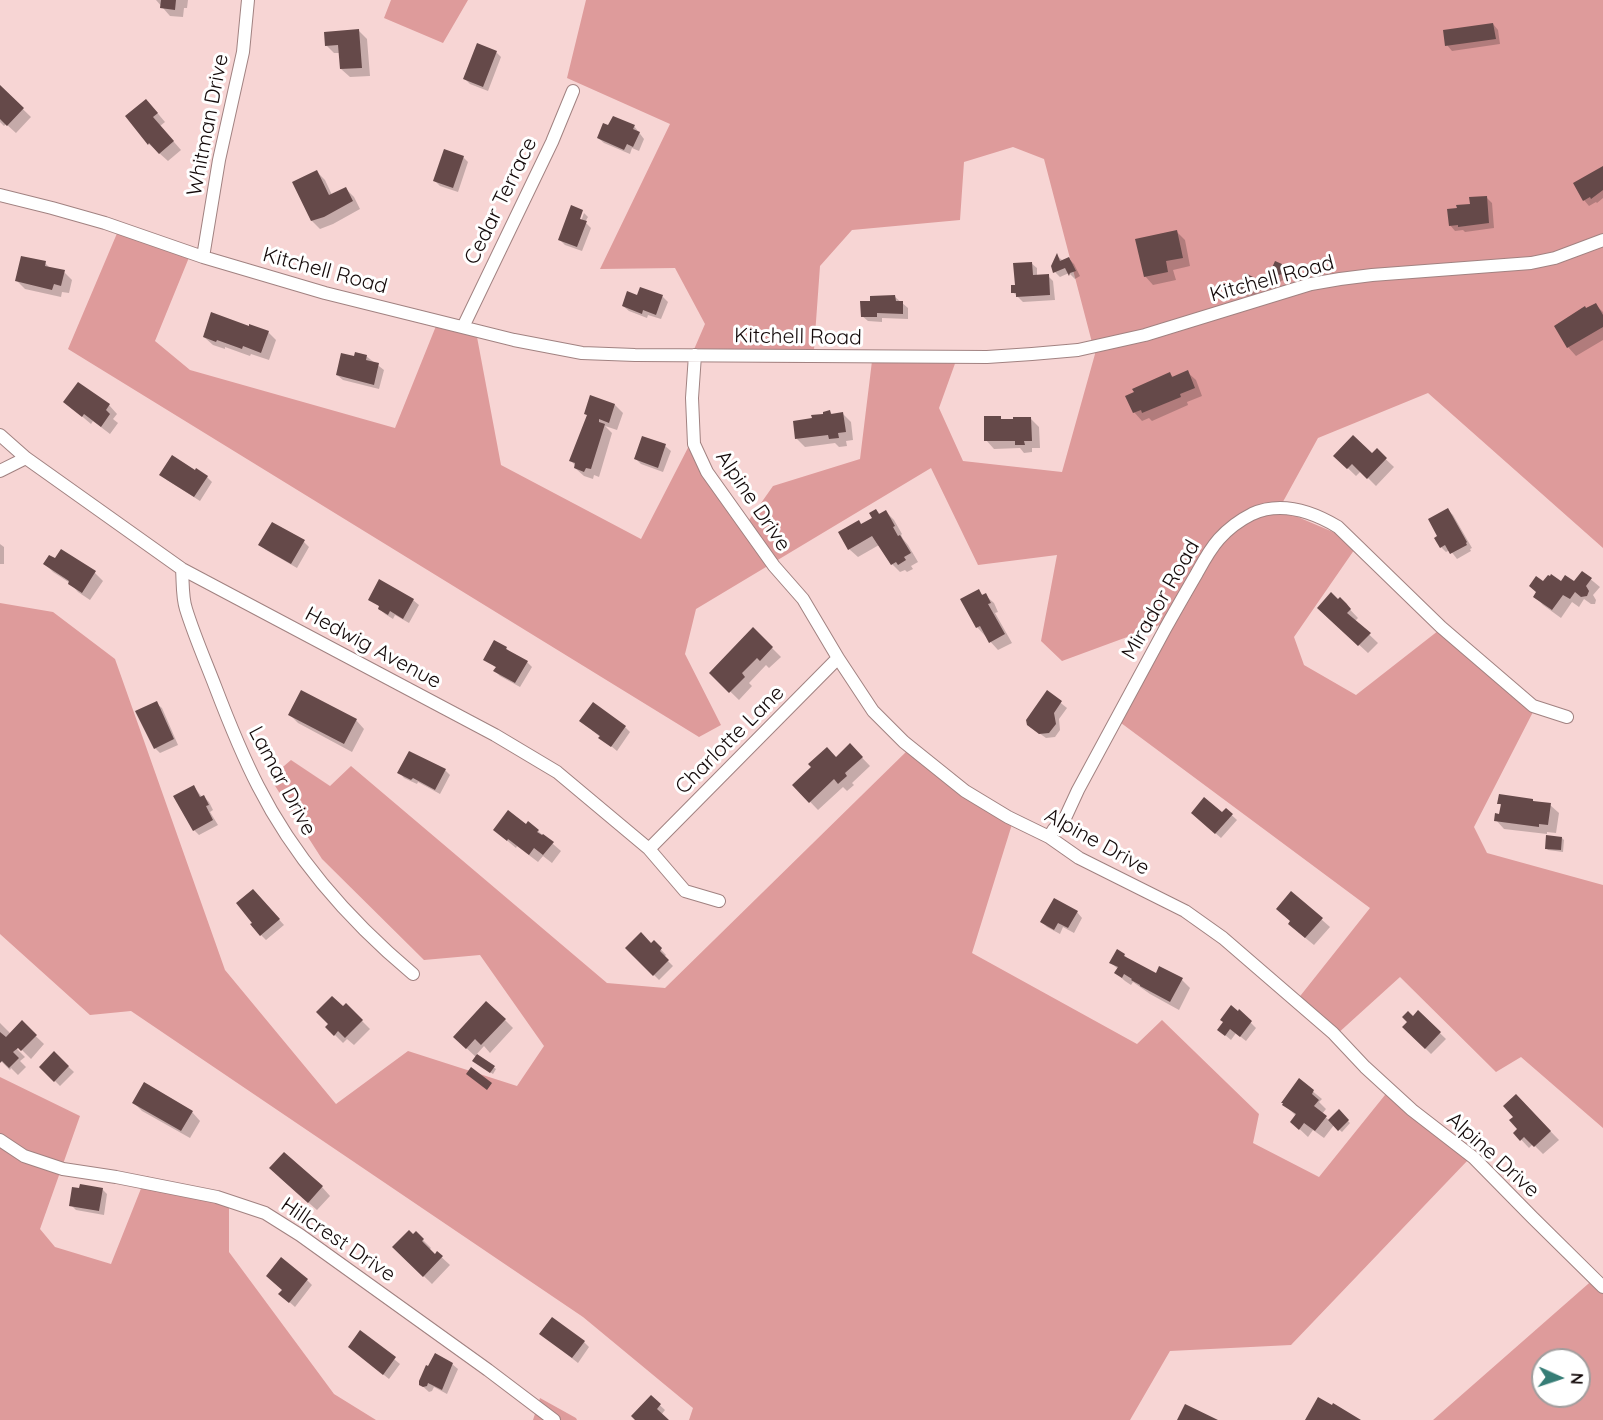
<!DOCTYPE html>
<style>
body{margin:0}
#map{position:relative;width:1603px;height:1420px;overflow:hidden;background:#f7d5d4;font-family:Quicksand,sans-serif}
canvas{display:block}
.north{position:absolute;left:1531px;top:1348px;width:60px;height:60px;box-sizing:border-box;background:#fff;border:2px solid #a19d9d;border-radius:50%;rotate:93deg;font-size:16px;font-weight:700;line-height:24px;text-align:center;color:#140a0a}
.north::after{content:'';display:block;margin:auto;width:21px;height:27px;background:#367d76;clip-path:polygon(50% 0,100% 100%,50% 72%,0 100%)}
</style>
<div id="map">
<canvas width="1603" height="1420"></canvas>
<div class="north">N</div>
</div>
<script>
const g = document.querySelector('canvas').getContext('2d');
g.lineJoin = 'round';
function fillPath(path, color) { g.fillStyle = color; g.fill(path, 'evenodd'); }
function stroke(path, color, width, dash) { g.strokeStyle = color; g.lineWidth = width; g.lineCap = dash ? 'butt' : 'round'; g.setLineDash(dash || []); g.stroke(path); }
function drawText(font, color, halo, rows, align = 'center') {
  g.font = font + ' Quicksand,sans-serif'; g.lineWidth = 6; g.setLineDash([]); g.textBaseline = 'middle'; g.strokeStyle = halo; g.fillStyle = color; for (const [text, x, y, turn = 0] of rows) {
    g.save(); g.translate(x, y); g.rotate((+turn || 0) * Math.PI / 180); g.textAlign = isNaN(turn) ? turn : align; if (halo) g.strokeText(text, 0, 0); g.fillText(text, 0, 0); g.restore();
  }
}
const green = new Path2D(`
 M391 0H468L443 43 384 18Z
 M586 0H1603V548L1428 393 1318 438 1279 509 1359 543 1294 637 1304 665 1356 695 1443 627 1533 712 1474 827 1487 853 1603 885V1128L1521 1057 1496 1072 1400 977 1336 1035 1297 1000 1370 908 1117 720 1176 619 1062 661 1041 641 1057 555 978 565 931 468 696 609 685 654 721 725 699 737 68 349 118 231 190 255 155 341 190 370 395 428 436 326 477 337 501 465 641 539 693 438 747 523 773 486 860 459 872 361 957 358 939 408 963 461 1062 472 1095 354 1044 159 1013 147 964 162 960 220 852 230 820 266 813 363 689 361 705 324 675 268 600 269 670 124 567 78Z
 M0 603 53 612 115 659 225 970 336 1104 408 1051 517 1086 544 1046 480 955 424 960 322 859 270 778 291 760 330 786 351 766 607 983 665 988 910 748 1013 821 972 953 1137 1044 1162 1020 1259 1114 1253 1143 1319 1177 1389 1090 1468 1160 1291 1345 1170 1351 1130 1420H689L693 1408 583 1317 131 1011 90 1015 0 934Z
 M0 1077 80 1116 40 1229 55 1247 111 1264 146 1176 229 1199V1252L334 1394 376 1420H0Z
 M1596 1277 1603 1285V1420H1433ZM1543 1360H1579V1396H1543Z
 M540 1398 576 1418 577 1420H533Z`);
const shadow = new Path2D(`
 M156 0H188L187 8H184L183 17 170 16Z
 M1493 24 1498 30 1500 44 1452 51 1447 45Z
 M359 31 367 39 370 76 350 77 341 69 340 53H334L326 45Z
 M496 52 501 57 488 91 470 84 465 79Z
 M0 87 31 117 16 133 6 124 4 126 0 122Z
 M154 109 165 122 160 126 181 150 168 161 149 144 127 116Z
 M634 126 644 139 639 151 632 148 630 154 604 143 598 138 609 127Z
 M463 157 468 162 458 192 440 186 435 181Z
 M1603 168V198L1597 203 1596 202 1589 206 1584 200Z
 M317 172 325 180 332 195 346 189 354 197 360 209 333 224 320 229 312 221Z
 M1486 197 1492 203 1494 228 1465 232 1463 230 1455 231 1450 225 1472 206Z
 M572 207 583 212H581L576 225 579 226 584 213 588 217 585 222 591 228 582 251 565 245 559 239Z
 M1176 231 1185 240 1190 266 1173 270 1176 280 1153 285 1145 276Z
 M1057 256 1062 260 1069 259 1074 264 1080 276 1075 279 1069 273 1060 277 1055 272Z
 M45 263 51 269 64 272 72 280 69 293 62 292 61 297 25 289 17 281Z
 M1031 263 1037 268V276H1048L1053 281 1055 300 1023 302 1013 292Z
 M1281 265 1286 271 1287 279 1281 281 1278 285 1270 289 1258 291 1256 295 1243 296 1238 291 1255 279 1268 281Z
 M640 289 663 297 668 302 661 319 648 315 647 318 629 311 623 306 638 297Z
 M895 297 908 308V319L882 318V322L868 321 862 316Z
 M1596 305 1603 312V340L1576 356 1568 347 1587 310Z
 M250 328 268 332 276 340 269 360 251 354 250 356 225 347V349L213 345 204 337Z
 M366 356 384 370 379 389 343 380 337 375 355 358Z
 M1187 372 1196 380 1202 396 1187 402 1188 405 1152 421 1149 418 1142 421 1134 412 1170 374 1174 378Z
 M65 402 109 405 117 414 113 419 118 423 110 434 93 421 91 424Z
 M615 405 623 413 617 430 605 426 612 433 599 477 594 475 593 479 584 476 575 468 576 466 571 461 588 416 585 413Z
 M830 412 833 415 842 413 851 422 853 440 846 441 847 446 839 447 835 443 805 447 797 439 813 419Z
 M1000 418 1003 421 1030 418 1039 427 1040 448H1032V452L1024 453 1020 448 994 449 986 440Z
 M665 446 671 451 663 472 641 464 636 459Z
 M1377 451 1394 467 1376 486 1361 471 1356 476 1335 456 1372 455Z
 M161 475 207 477 212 482 200 501 167 480Z
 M876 510 881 515 886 512 894 520 902 534 901 535 903 539 908 545 918 562 911 566 913 569 907 572 905 570 900 572 892 564 879 545 858 557 849 549 862 525 874 519Z
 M1448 510 1453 515 1472 548 1470 549 1471 551 1457 559 1450 550 1446 552 1441 547Z
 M304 542 309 547 297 568 266 550 260 545Z
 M0 544 4 547V564H0Z
 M45 564 95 573 103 581 90 600 78 592 70 583 53 572Z
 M1583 573 1600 587 1593 595 1596 600 1595 604H1591L1584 599 1579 607 1572 602 1561 618 1543 605 1535 596 1543 583 1574 584Z
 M978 591 984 596 985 595 994 603 998 612 995 613 1012 643 998 650 977 627Z
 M370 599 413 600 419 605 409 623 395 615 393 619 385 614 380 609 385 611Z
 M1340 599 1358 618 1355 621 1378 643 1368 653 1319 608Z
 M753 629 781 657 769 668 766 665 749 683 752 686 739 700 711 673Z
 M506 648 511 653 527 662 532 667 520 687 500 676 495 671 497 668 485 660Z
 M1047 692 1067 708 1059 719 1060 730 1055 737 1046 738 1028 725Z
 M156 703 162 708 178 745 160 753 155 748Z
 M290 715 356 720 364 729 352 752 298 723Z
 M581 721 625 727 630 732 617 751Z
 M850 745 870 766 852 783 854 785 847 791 843 787 818 810 794 785 813 767 836 758Z
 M445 770 450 775 440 794 418 782 417 784 404 778 399 772Z
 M194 787 202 797H204L209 802 213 810 210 812 218 825 199 835 194 830Z
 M1532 800 1535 803 1550 805 1559 813 1556 833 1547 832V834L1504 829 1496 820 1501 815 1502 806 1499 803Z
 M1226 810 1237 820 1221 838 1198 818 1222 814Z
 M526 826 538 831 561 851 552 863 543 856 538 862 517 846 516 848 504 838Z
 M1562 838 1564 840 1563 852 1548 850 1546 848Z
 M258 896 284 925 266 940 261 935Z
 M1077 912 1082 918 1074 933 1063 927 1060 934 1047 927 1042 922Z
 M1321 919 1330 927 1314 945 1298 932Z
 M654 942 666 955 664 957 673 966 659 980 627 948 652 945Z
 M1124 955 1130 961 1157 975 1182 980 1190 988 1179 1010 1150 994 1133 982 1131 985 1125 981 1116 973 1118 969 1111 963Z
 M346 1005 370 1029 354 1045 347 1039 343 1043 327 1027Z
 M1239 1011 1256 1028 1246 1041 1236 1033 1231 1040 1225 1035Z
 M1418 1012 1446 1039 1431 1054 1404 1027Z
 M505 1020 513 1028 490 1053 484 1046 476 1055 496 1069 493 1074 476 1063V1057L463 1045Z
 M0 1023 11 1034 22 1023 44 1044 31 1059 13 1041 11 1043 25 1057 20 1061 26 1067 18 1075 11 1068 10 1070 0 1060Z
 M54 1053 74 1072 60 1086 41 1067Z
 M1299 1080 1322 1099 1319 1102 1326 1109 1322 1114 1330 1121 1339 1112 1350 1123 1342 1132 1334 1125 1324 1138 1313 1130 1308 1137 1292 1122 1296 1116 1288 1108Z
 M1516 1096 1559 1140 1543 1154 1533 1144 1529 1148 1515 1133 1519 1129 1515 1117Z
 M133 1102 192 1112 200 1121 190 1138 142 1111Z
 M279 1177 322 1187 330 1196 317 1210Z
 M102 1189 107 1194 104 1215 76 1210 71 1205Z
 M416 1233 431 1248 429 1250 435 1256 437 1253 450 1265 432 1284 394 1247Z
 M307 1280 312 1285 295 1307 286 1299 284 1290Z
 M361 1332 400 1364 389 1379 355 1352Z
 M541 1334 584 1342 589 1347 578 1363Z
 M452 1364 458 1369 447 1394 434 1387 432 1391 429 1392 420 1384Z
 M651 1397 665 1410 661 1415 667 1420H637Z`);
const building = new Path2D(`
 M161 0H176L175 10 160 8Z
 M1493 23 1496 39 1445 46 1443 30Z
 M359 29 362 68 340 69 338 45 325 46 324 32Z
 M477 43 497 51 483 87 463 79Z
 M0 85 24 108 7 126 0 119Z
 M146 99 158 113 153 117 174 141 159 154 149 143 148 145 125 116Z
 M613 116 635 125 633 129 640 132 633 147 627 144 624 150 597 138 603 123 608 125Z
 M444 149 464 156 453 188 433 181Z
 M1603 166V190L1591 199 1590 197 1583 201 1573 183Z
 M317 170 329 195 346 187 353 201 324 217 311 221 292 182Z
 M1487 196 1489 223 1458 227V225L1449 226 1447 209 1457 208 1456 205 1470 204 1469 197Z
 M571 205 583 210 580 219 587 221 577 247 558 240Z
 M1177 230 1183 258 1166 261 1168 272 1144 277 1135 239Z
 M1057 253 1060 261 1069 257 1076 271 1070 273 1069 276 1065 268 1053 273 1051 266Z
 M21 256 46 261 45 266 65 270 61 286 54 284 52 290 15 281Z
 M1275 261 1282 264V274L1276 276 1273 280 1265 284 1252 286 1250 290 1236 292 1245 273 1255 278 1267 279Z
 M1032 262 1033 275 1049 274 1050 295 1016 297V293H1011V285H1015L1013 263Z
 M640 287 663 295 656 315 643 310 642 314 622 306 627 291 637 295Z
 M895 295 896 301H903V314L877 313V317H861L860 301H870V296Z
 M1596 303 1603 315V327L1567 348 1554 326 1585 306 1586 308Z
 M211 312 249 326V324L269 331 261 353 243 346 242 349 217 340 216 342 203 337Z
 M355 352 367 355 366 360 379 363 374 385 336 375 341 353 354 356Z
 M1188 370 1195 388 1180 394 1181 397 1142 413 1141 410 1133 413 1125 396 1134 392 1132 389 1170 372 1172 377Z
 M78 382 110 404 106 410 110 414 101 427 84 414 82 417 63 402Z
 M590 395 615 404 609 423 599 419V422L605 424 591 469 586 468 584 472 574 468 575 463 569 461 587 415 584 414Z
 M830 410 831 414 843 412 846 432 838 433 839 438 829 439 828 435 795 439 793 421 812 418 811 415 823 414V412Z
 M984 416H1001V419H1013V417H1031L1032 441H1024L1025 445H1015V441H984Z
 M1353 435 1372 453 1377 448 1387 458 1367 479 1352 464 1347 469 1333 456Z
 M642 436 666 444 658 468 634 459Z
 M172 455 195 470 196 468 208 476 194 497 159 475Z
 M1448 508 1467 542 1466 543 1467 545 1450 554 1445 545 1440 548 1434 538 1437 536 1428 519Z
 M876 509 879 514 886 510 895 526 893 527 898 536 900 535 911 553 904 557 906 560 898 565 896 562 891 565 872 536 848 550 838 532 859 520 861 524 872 518 869 513Z
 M272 522 305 540 291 564 258 545Z
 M61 549 96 571 82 593 68 584 69 581 43 564 49 555 55 558Z
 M1582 571 1592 578 1586 586 1589 591 1587 596 1581 597 1575 592 1570 599 1563 595 1552 610 1533 597 1536 592 1529 586 1536 576 1543 581 1548 575 1550 576 1551 574 1561 581 1565 575 1574 581Z
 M379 579 414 599 403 619 390 611 388 615 378 609 379 606 368 600Z
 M979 589 982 595 986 593 991 603 988 604 1005 634 989 643 980 626 976 628 960 599Z
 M1331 592 1338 599 1340 597 1346 603 1351 609 1347 613 1371 633 1358 646 1317 608Z
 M753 627 773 647 760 661 757 658 742 673 745 677 729 693 709 673Z
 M494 640 507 647 506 649 528 661 515 683 493 671 496 667 483 660Z
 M301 690 357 719 344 744 288 715Z
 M1047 690 1062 701 1054 713 1056 724 1049 733 1039 734 1027 725 1026 720Z
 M157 701 174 739 154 749 135 711Z
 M593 702 626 726 611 747 598 738 600 736 579 721Z
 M850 743 863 757 845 773 847 776 838 784 834 779 809 803 792 785 811 767 808 764 827 747 836 757Z
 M409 751 446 769 435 790 413 778 411 780 397 773Z
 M194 785 200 797 204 795 209 805 206 806 213 820 193 831 173 796Z
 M1499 794 1533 799V801L1551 803 1548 825 1539 824V827L1494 821 1495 813 1499 814 1501 804H1497Z
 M1204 797 1222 812 1226 808 1233 814 1215 834 1191 813Z
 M508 810 526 824 528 821 539 830 537 832 542 835 543 834 554 842 543 855 534 848 529 855 508 839 507 841 493 830Z
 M1546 835 1562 837 1561 850 1545 849Z
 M253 889 280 919 260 936 250 924 252 923 236 903Z
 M1291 891 1323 918 1305 938 1288 924 1290 921 1276 909Z
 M1054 898 1078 911 1068 928 1058 923 1054 930 1040 922Z
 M641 932 651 943 654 940 662 948 660 951 669 960 653 976 625 948Z
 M1117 949 1125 954 1124 956 1156 973 1159 966 1183 978 1170 1002 1140 986V985L1131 980 1132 979 1124 974 1122 978 1114 973 1118 967 1109 963Z
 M332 996 343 1006 346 1003 363 1020 345 1038 338 1031 334 1036 325 1027 328 1024 316 1012Z
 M486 1001 506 1019 481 1045 475 1039 466 1049 453 1037Z
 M1231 1005 1238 1011 1239 1009 1252 1021 1240 1037 1230 1029 1225 1036 1217 1030 1223 1022 1220 1020Z
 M1418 1010 1441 1032 1425 1049 1402 1027 1407 1022 1402 1017 1408 1011 1413 1016Z
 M22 1020 37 1035 21 1051 18 1048 13 1052 19 1058 9 1068 2 1061 0 1063V1032L6 1037Z
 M54 1051 69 1066 54 1082 39 1067Z
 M477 1054 495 1066 490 1073 472 1061Z
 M471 1067 492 1083 487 1090 466 1074Z
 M1299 1078 1314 1090 1312 1094 1319 1100 1314 1106 1327 1116 1315 1131 1304 1123 1299 1130 1290 1122 1296 1114 1282 1105 1283 1103H1281Z
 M144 1082 193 1111 181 1131 132 1103Z
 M1516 1094 1551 1131 1534 1147 1524 1137 1520 1141 1513 1133 1517 1129 1509 1120 1513 1117 1503 1106Z
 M1339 1109 1349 1120 1338 1131 1328 1120Z
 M284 1152 323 1186 308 1203 269 1168Z
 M80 1184 103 1188 99 1211 69 1206 72 1187 79 1188Z
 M409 1230 413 1234 416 1231 424 1239 422 1241 435 1254 437 1251 443 1256 423 1277 392 1247Z
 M281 1257 308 1279 289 1303 278 1294 282 1290 266 1276Z
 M552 1317 585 1341 572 1358 539 1334Z
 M360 1330 396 1357 383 1375 348 1347Z
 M435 1353 453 1363 442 1390 428 1383 427 1386 423 1387 419 1385V1381L426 1365 428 1366Z
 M651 1395 661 1404 657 1409 669 1420H635L631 1416Z
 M1318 1397 1332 1405 1333 1403 1361 1420H1305Z
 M1185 1404 1218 1420H1177Z`);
const street = new Path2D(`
 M0 195 52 208 105 223 203 257 325 293 514 340 582 353 635 355 987 357 1032 354 1078 350 1145 335 1311 284 1340 279 1372 275 1531 263 1555 258 1603 240
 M203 257 219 160 243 52 248 0
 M463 327 552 142 573 91
 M695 355 692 398 694 444 707 472 774 566 803 599 838 658 873 711 904 742 965 791 1008 817 1049 837 1079 858 1185 911 1223 938 1333 1033 1365 1067 1412 1110 1474 1158 1532 1217 1603 1287
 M0 435 26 458 182 569 495 735 557 772 649 849 685 891 719 901
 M0 471 26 458
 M182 569C183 582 182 597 186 609 194 635 205 660 215 686 228 720 241 753 258 786 295 859 351 922 413 974
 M1049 837 1054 829 1066 816 1078 790C1107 737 1136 683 1165 629 1175 611 1186 592 1197 573 1203 562 1210 549 1219 539 1228 529 1240 520 1252 514 1281 501 1313 512 1338 527L1441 627 1533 706 1567 717
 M649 849 838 658
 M0 1140 24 1156 63 1169 116 1177 217 1197 265 1213 300 1235 488 1370 554 1420`);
const streetNames = [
 ["Whitman Drive",208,125,-79],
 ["Cedar Terrace",501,201,-64],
 ["Kitchell Road",325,271,15],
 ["Kitchell Road",1272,279,-15],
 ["Kitchell Road",798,337,1],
 ["Alpine Drive",753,501,56],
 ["Mirador Road",1161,600,-60],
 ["Hedwig Avenue",373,648,28],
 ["Charlotte Lane",730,740,-45],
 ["Lamar Drive",282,781,62],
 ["Alpine Drive",1097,842,29],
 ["Alpine Drive",1493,1155,42],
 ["Hillcrest Drive",338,1240,34]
];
fillPath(green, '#de9b9b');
fillPath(shadow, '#0003');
fillPath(building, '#654949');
stroke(street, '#a18281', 14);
stroke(street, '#fff', 12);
drawText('21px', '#140a0a', '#fff', streetNames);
</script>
